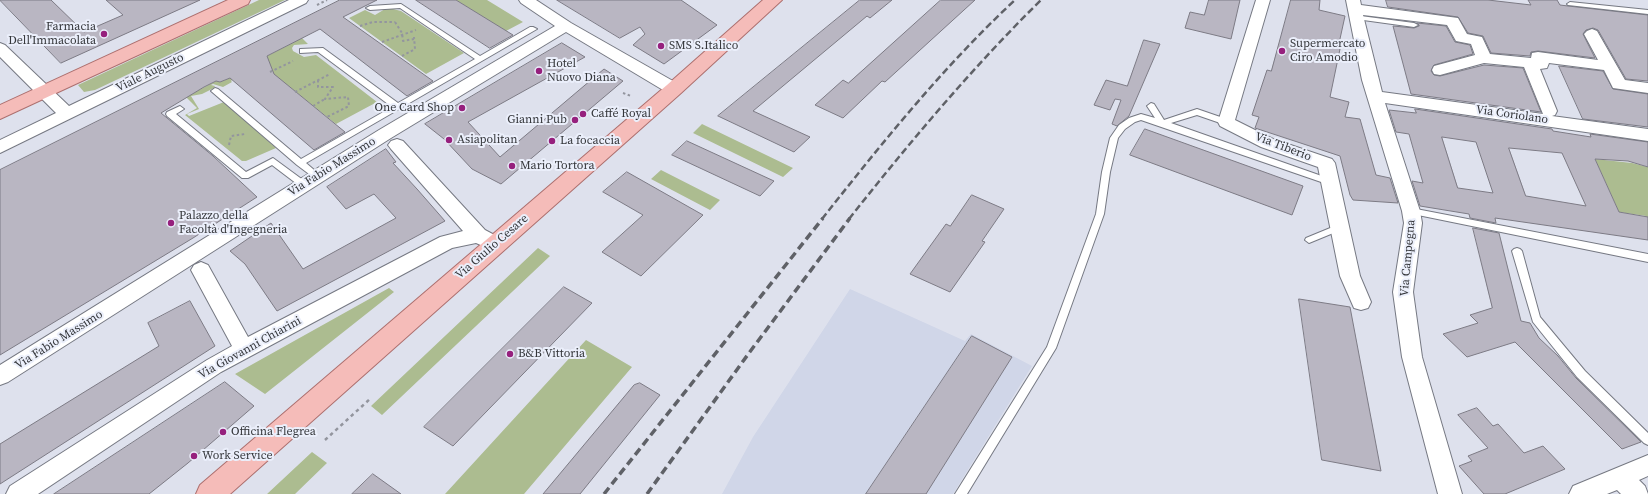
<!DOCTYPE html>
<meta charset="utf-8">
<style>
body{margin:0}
canvas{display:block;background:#dee1ed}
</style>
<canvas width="1648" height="494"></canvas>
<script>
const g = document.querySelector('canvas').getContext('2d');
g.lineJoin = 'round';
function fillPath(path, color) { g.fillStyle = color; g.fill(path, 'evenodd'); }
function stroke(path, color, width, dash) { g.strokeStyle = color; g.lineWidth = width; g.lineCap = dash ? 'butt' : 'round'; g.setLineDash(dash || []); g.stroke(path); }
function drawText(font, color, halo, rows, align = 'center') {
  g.font = font + ' "Source Serif 4",serif'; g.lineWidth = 4; g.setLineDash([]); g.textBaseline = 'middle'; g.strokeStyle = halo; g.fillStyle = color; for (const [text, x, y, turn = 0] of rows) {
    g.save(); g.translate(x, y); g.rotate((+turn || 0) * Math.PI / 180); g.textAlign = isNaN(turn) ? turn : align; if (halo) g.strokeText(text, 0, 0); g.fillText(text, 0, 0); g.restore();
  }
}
const built = new Path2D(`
 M850 289 965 341 971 334 1032 366 953 494H722L753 437Z`);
const green = new Path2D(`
 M259 0H285L95 90 84 92 78 85Z
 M456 0H487L523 22 506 31Z
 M385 9H393L401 11 464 53 426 74 349 18 365 10 375 15Z
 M302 38 308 44 294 45 292 48 293 51 304 57 316 55 377 102 336 124 262 65 267 56Z
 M230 78 233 79 231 81 232 82 223 87 213 84 211 85 215 86 214 88 202 94 191 96 199 109 187 114 189 116 224 102 276 148 246 161H242L185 115 197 108 186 97 216 81 220 82Z
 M702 124 793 168 783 177 693 133Z
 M1595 159 1632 163 1648 167V220L1646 216 1619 212Z
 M661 170 720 200 710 210 651 179Z
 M538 248 550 256 382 415 371 406Z
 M389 288 394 292 265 394 235 374Z
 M586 340 632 367 524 494H445Z
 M312 452 327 463 295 494H267Z`);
const building = new Path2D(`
 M0 0H51L84 32 123 15 106 0H200L61 63Z
 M340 0H377L343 17 433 81 407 96 320 29 267 56 274 74 345 132 314 150 230 78 220 82 216 81 204 87 161 113 213 156 257 197 193 238 0 355V170Z
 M416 0H456L513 35 490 48Z
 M557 0H681L717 25 664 64 633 45 645 34 640 27 620 38Z
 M860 0H892L870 18 867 16 753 111 810 137 794 152 718 116Z
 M941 0H975L885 82 882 81 843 118 815 105 843 80 848 83Z
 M1209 0H1240L1231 39 1185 28 1190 12 1204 15Z
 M1291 0H1320L1319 10 1345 16 1338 48 1340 49 1330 97 1349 102 1345 117 1360 119 1376 175 1390 178 1398 203 1353 200 1350 195 1340 156 1255 128 1259 117 1252 115 1267 70 1271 71Z
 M1386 0H1488L1531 5 1528 0H1557L1560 5 1568 6 1648 15V81L1626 79 1598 30 1593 28 1586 30 1583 34 1595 58 1538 51 1531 52 1530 56 1491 53 1483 36 1468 33 1458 17 1388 7Z
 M1417 23 1446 26 1455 42 1470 45 1473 54 1434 65 1431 71 1434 75 1440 76 1484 65 1523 68 1541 112 1411 94 1393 26 1414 28 1419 26Z
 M1144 40 1160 44 1129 116 1117 126 1112 124 1121 100 1115 99 1110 110 1094 105 1106 80 1127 86Z
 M562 43 585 57 468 122 500 157 604 69 623 81 501 184 472 169 444 139 425 124Z
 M1559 66 1603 71 1613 89 1648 94V127L1583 119Z
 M1415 109 1552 129 1553 131 1591 137 1590 134 1648 142V167L1628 161 1595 159 1619 212 1648 217V240L1495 218 1496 223 1470 218 1469 214 1420 206 1412 181 1423 183 1409 134 1396 132 1389 110 1416 113ZM1442 137 1476 142 1493 193 1458 188ZM1509 148 1562 153 1586 206 1526 196Z
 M1145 129 1303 186 1292 215 1130 155Z
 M687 141 774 181 760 196 672 155Z
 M386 149 396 162 393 163 417 189 445 221 277 311 245 264 230 251 271 223 303 269 396 218 374 194 346 209 327 187Z
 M627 172 703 215 641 276 602 252 643 215 603 192Z
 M972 195 1004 209 982 241 985 242 950 292 910 274 946 224 950 226Z
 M1473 228 1499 233 1521 321 1530 323 1539 338 1558 356 1576 378 1641 442 1622 449 1515 342 1467 357 1443 334 1478 323 1470 315 1492 308Z
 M564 287 592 303 453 446 424 427Z
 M1299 299 1350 307 1381 471 1322 460Z
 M190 301 215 346 0 484V444L159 346 148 323Z
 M972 336 1012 357 926 494H866Z
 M225 382 254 406 188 463 149 494H54Z
 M640 383 660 395 580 494H543L634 385Z
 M1477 408 1493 426 1498 424 1524 453 1543 446 1565 469 1505 494H1484L1459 466 1472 461 1468 456 1488 448 1458 415Z
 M373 474 401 494H352Z`);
const pathFar1 = new Path2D(`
 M317 5 327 0
 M395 22 402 33 403 41 414 39
 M360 26 373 22H395
 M382 42 416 30
 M402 56 415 49 414 37
 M270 72 293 61
 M318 80V87H333L325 99 348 97 349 106 327 117
 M295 92 330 74
 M623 93 631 96
 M313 106 325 99
 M229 145 231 136 245 134`);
const path = new Path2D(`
 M325 440 371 398`);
const lane = new Path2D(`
 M1570 2 1648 10V14L1568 5 1567 4Z
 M401 4 480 56 530 27H533L537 29 306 163 320 175 321 177 320 179 317 180 297 165 211 91 215 88 218 89 301 159 392 107 318 52 300 53V49L323 48 398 103 475 59 400 8 370 10 366 8 370 6Z
 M1353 15 1414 23 1418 25 1414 27 1356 19 1352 17Z
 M1151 103 1154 104 1164 120 1197 109 1229 120 1230 122 1229 124 1226 125 1197 115 1171 123 1333 180 1334 182 1330 185 1327 184 1141 120 1135 122 1125 129 1118 138 1110 172 1104 214 1056 348 967 494H955L1047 347 1096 214 1102 172 1110 138 1119 125 1129 118 1141 114 1155 118 1147 106Z
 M180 106 184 109 176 114 246 172 273 158 307 183 308 185 307 187H301L272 165 248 178H242L167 116 166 114 167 112Z
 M1411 208 1648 254V262L1408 213 1407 211Z
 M1340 224 1343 225 1344 227 1343 229 1309 243 1305 240 1306 238Z
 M1517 248 1520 249 1522 251 1540 317 1585 371 1648 433V445L1644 443 1577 377 1533 322 1512 251 1514 249Z`);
const street = new Path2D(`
 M289 0H308L306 3 0 153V140L56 113 0 57V43L5 45 69 106Z
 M519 0H536L571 23 680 85 682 89 680 93 674 94 668 93 566 32 391 138 8 382 0 385V365L379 130 555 26 521 3Z
 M1256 0H1270L1235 120 1273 139 1332 159 1335 163 1360 276 1371 302 1368 308 1361 310 1354 308 1340 276 1318 167 1261 147 1220 126 1218 122Z
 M1346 0H1360L1361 5 1458 18 1467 34 1482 37 1490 54 1531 58 1532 53 1538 52 1598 60 1584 34 1587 31 1592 29 1597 31 1625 80 1648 83V93L1613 88 1604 70 1549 63 1547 68 1540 69 1557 111 1555 115 1552 116 1648 129V141L1385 103 1420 211 1422 223 1413 292 1422 357 1462 494H1438L1402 357 1393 292 1404 223 1402 211 1362 80ZM1363 15 1447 25 1456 41 1471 44 1475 55 1434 66 1432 70 1434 74 1440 75 1484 63 1524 67 1543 114 1382 92Z
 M397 139 403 141 485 230 502 239 504 244 502 249 495 251 476 243 452 248 221 372 38 494H6L10 486 207 360 232 346 191 270 194 265 201 262 208 265 248 337 440 237 463 231 391 149 388 145 391 141Z
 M1648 455V476L1639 480 1645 486 1648 494H1621L1617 490 1607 494H1569L1573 486Z`);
const primary = new Path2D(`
 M228 0H250L248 4 0 119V105Z
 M763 0H782L681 93 230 494H196L200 485 667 85Z`);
const railFar1 = new Path2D(`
 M822 219C882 143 944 66 1015 0
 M849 219C909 143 972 68 1041 0`);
const rail = new Path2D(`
 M604 494 823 218
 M647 494 749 353 850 218`);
const markers = [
 [104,34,4,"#96207d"],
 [661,46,4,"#96207d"],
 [1282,51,4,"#96207d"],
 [539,71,4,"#96207d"],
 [462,108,4,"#96207d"],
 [583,114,4,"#96207d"],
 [575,120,4,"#96207d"],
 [449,140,4,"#96207d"],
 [552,141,4,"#96207d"],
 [512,166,4,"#96207d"],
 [171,223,4,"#96207d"],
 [510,354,4,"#96207d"],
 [223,432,4,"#96207d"],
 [194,456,4,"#96207d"]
];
const poiNames = [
 ["Farmacia",96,27,"right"],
 ["Dell'Immacolata",96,41,"right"],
 ["Supermercato",1290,44],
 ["Ciro Amodio",1290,58],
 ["SMS S.Italico",669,46],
 ["Hotel",547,64],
 ["Nuovo Diana",547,78],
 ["One Card Shop",454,108,"right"],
 ["Caffé Royal",591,114],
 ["Gianni Pub",567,120,"right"],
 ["Asiapolitan",457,140],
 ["La focaccia",560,141],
 ["Mario Tortora",520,166],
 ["Palazzo della",179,216],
 ["Facoltà d'Ingegneria",179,230],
 ["B&B Vittoria",518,354],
 ["Officina Flegrea",231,432],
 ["Work Service",202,456]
];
const streetNames = [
 ["Viale Augusto",150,73,-26],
 ["Via Coriolano",1512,115,8],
 ["Via Tiberio",1283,147,21],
 ["Via Fabio Massimo",332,167,-32],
 ["Via Giulio Cesare",492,247,-41],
 ["Via Campegna",1408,258,-85],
 ["Via Fabio Massimo",59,340,-32],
 ["Via Giovanni Chiarini",250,348,-29]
];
fillPath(built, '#d0d6e8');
fillPath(green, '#acbc90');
fillPath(building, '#b9b6c2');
stroke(building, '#7d7b85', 1);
stroke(lane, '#767983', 2);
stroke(street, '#767983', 2);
stroke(primary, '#ad706f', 2);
stroke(pathFar1, '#93959e', 2, [2.5, 2.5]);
stroke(path, '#93959e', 2.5, [3.5, 3.5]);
fillPath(lane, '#fff');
fillPath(street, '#fff');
fillPath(primary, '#f5bcb9');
stroke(railFar1, '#5f6167', 2.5, [7, 3.5]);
stroke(rail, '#5f6167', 3.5, [8, 4.5]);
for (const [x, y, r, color] of markers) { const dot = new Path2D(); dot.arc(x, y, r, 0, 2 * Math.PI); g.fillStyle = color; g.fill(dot); stroke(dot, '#ebeffb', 1.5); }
drawText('12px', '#34363a', '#ebeffb', poiNames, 'left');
drawText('12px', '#34363a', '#ebeffb', streetNames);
</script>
